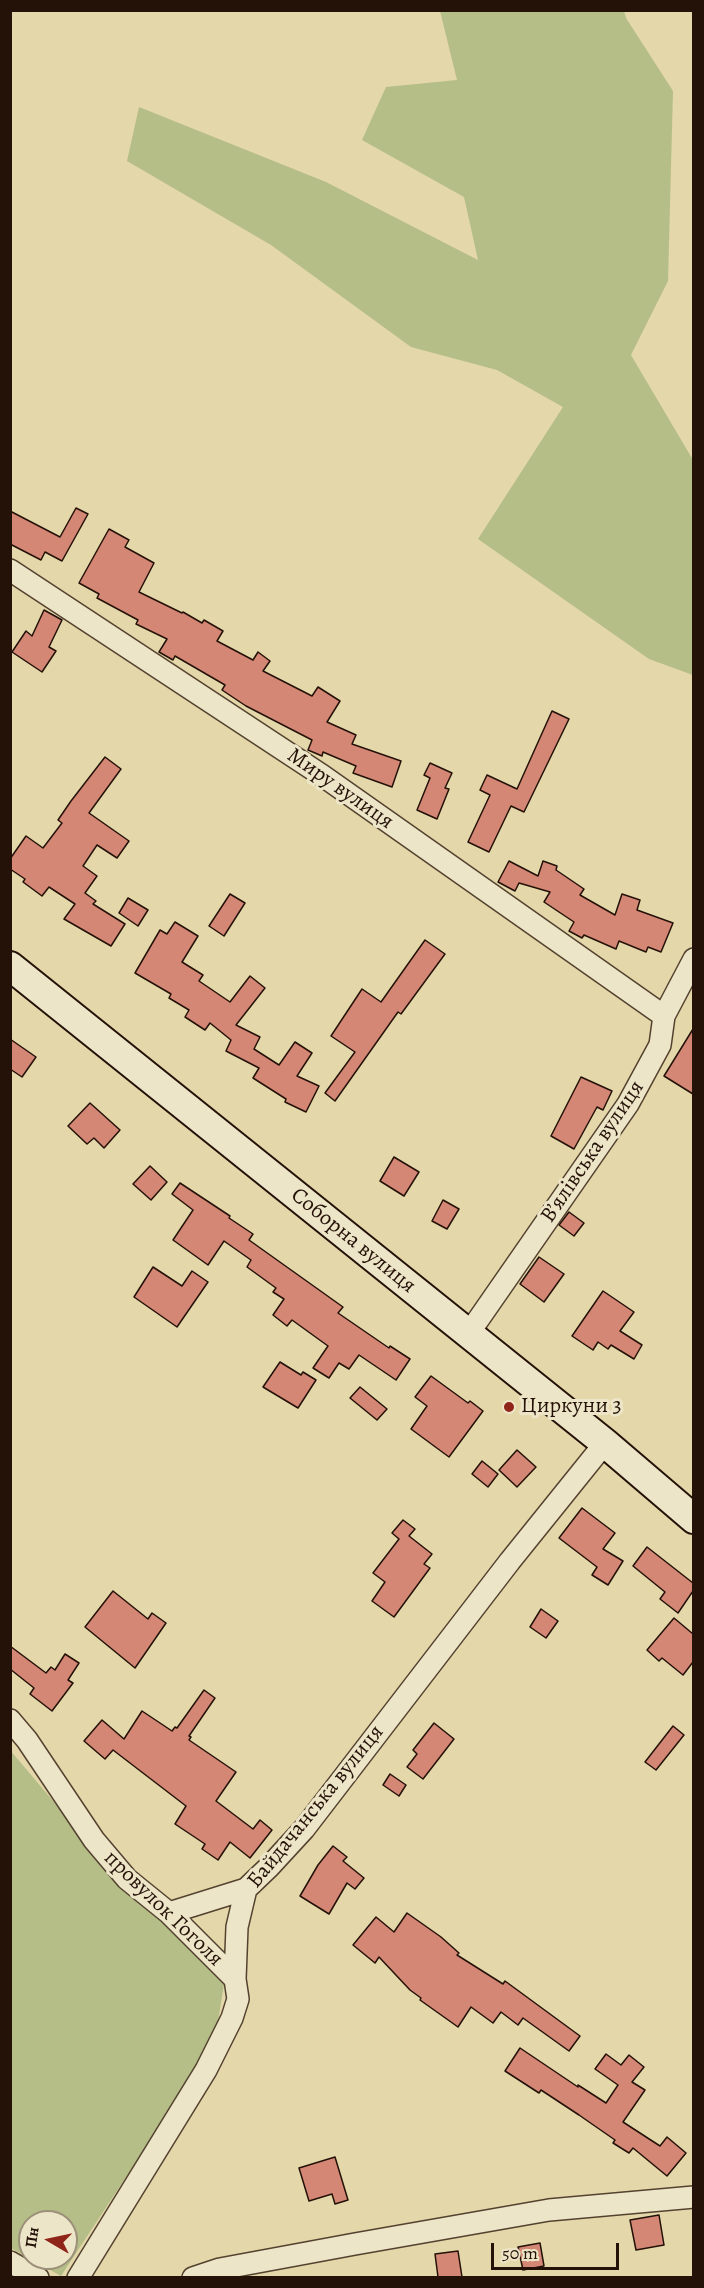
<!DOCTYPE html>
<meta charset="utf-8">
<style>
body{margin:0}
#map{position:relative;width:704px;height:2288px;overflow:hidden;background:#e4d7a9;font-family:Alegreya,serif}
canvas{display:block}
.frame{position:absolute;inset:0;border:12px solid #241108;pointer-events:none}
.north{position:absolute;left:18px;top:2210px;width:60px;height:60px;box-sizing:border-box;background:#ede5c7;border:2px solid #9d907b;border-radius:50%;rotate:279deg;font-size:16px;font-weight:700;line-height:24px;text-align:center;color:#241108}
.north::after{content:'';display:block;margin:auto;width:21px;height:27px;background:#8f2418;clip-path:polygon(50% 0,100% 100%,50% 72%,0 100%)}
.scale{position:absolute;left:491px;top:2243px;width:128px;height:27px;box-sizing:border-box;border:3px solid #241108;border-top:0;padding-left:8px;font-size:18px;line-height:21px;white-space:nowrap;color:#241108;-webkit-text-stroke:4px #ede5c7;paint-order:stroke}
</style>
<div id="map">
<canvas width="704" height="2288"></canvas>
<div class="frame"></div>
<div class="north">Пн</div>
<div class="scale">50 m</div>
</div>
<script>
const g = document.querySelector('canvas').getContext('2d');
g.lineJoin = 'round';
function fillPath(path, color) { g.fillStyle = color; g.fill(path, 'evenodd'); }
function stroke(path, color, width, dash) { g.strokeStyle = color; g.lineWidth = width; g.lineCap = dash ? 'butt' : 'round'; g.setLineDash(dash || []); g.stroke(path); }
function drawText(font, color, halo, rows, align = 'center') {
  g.font = font + ' Alegreya,serif'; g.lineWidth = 6; g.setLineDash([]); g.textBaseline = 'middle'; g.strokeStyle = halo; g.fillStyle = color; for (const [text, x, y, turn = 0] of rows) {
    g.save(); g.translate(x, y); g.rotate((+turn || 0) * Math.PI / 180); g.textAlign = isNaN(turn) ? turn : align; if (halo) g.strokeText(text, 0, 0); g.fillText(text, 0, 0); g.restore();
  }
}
const green = new Path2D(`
 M440 11H624L626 18 673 91 668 281 631 355 693 460V675L649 659 478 539 563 407 497 370 411 347 271 245 127 161 139 107 326 182 478 260 464 197 362 140 386 87 457 80Z
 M10 1750 80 1833 225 1978 216 2034 197 2069 61 2276 11 2248ZM30 2222H66V2258H30Z`);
const building = new Path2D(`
 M76 508 88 514 62 561 45 552 41 560 10 544V511L60 537Z
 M109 529 129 540 125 547 154 563 139 592 182 613 183 612 202 623 204 620 223 631 217 641 253 660 258 652 270 661 263 671 312 696 318 687 340 701 327 722 356 735 352 744 401 761 392 787 353 773 356 766 323 752 322 756 308 750 312 740 246 706 222 690 225 685 175 656 173 660 159 652 167 639 136 624 138 620 97 598 99 594 79 583Z
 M44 610 62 620 49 647 56 651 42 672 12 652 26 631 32 636Z
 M552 711 569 719 524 812 511 806 489 852 468 842 490 795 480 790 487 775 517 789Z
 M105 757 121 769 89 813 129 841 117 858 97 845 83 866 97 876 85 893 96 901 93 904 125 924 111 946 64 919 75 904 49 887 42 896 23 882 25 879 10 869V859L26 836 43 848 62 823 58 820 71 801Z
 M430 763 452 773 445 788 449 789 437 819 417 810 430 778 424 775Z
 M509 861 538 876 543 861 557 866 556 870 584 889 580 895 615 915 622 894 640 900 637 910 673 923 661 952 648 947 646 952 619 941 616 949 584 935 582 938 569 931 574 922 544 902 550 892 519 883 515 891 498 882Z
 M230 894 245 903 224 936 209 926Z
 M128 898 148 910 138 926 119 913Z
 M175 922 198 936 182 962 203 975 199 981 230 1002 250 976 265 988 236 1025 260 1037 254 1049 279 1065 295 1042 312 1053 297 1076 319 1086 306 1112 285 1102 286 1099 253 1078 259 1068 226 1051 231 1040 210 1023 205 1030 185 1017 189 1010 169 998 171 994 135 973 160 930 167 934Z
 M425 940 445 954 401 1014 398 1012 335 1101 325 1093 355 1052 331 1036 362 989 381 1002Z
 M693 1029V1094L664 1076Z
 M10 1039 36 1057 22 1077 10 1069Z
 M581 1077 612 1091 603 1110 597 1107 574 1149 551 1136Z
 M90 1103 120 1130 104 1148 94 1138 87 1144 68 1126Z
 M394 1157 419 1172 404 1196 380 1181Z
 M150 1166 167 1182 151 1200 133 1184Z
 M180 1183 230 1216 229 1218 253 1234 249 1240 343 1307 338 1313 389 1348 390 1346 410 1359 396 1380 359 1355 349 1369 339 1363 329 1378 313 1368 328 1346 292 1320 287 1326 273 1315 284 1299 273 1292 276 1288 247 1267 251 1260 224 1241 208 1265 173 1240 193 1210 172 1194Z
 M443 1200 459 1209 447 1229 432 1221Z
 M569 1212 584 1223 574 1236 559 1225Z
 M539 1257 564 1274 544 1302 520 1284Z
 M153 1267 182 1286 192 1271 208 1282 177 1327 134 1297Z
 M603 1291 634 1312 620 1331 642 1345 634 1359 611 1345 608 1349 598 1342 593 1350 572 1336Z
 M280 1362 301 1375 303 1372 316 1380 298 1408 263 1387Z
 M431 1376 468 1403 470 1401 483 1411 449 1457 411 1429 427 1406 415 1397Z
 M360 1387 387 1409 377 1420 350 1398Z
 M517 1450 536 1467 517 1487 499 1470Z
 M482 1461 498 1474 488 1487 472 1474Z
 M582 1508 615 1533 603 1549 623 1561 608 1585 592 1575 597 1567 559 1538Z
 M403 1520 415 1529 409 1536 432 1554 424 1564 430 1568 394 1617 372 1601 385 1582 373 1573 399 1539 392 1533Z
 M647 1547 693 1583V1591L678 1613 660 1599 665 1592 633 1566Z
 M113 1591 148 1619 152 1613 166 1623 135 1668 85 1627Z
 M541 1609 558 1621 546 1638 530 1627Z
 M674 1618 693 1634V1662L683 1675 662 1658 659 1661 647 1650Z
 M10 1646 46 1673 51 1667 55 1670 65 1654 79 1663 68 1680 73 1683 52 1711 30 1694 34 1688 10 1669Z
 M204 1690 215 1698 189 1736 191 1737 189 1740 236 1772 216 1801 253 1829 260 1820 272 1830 250 1858 230 1842 218 1860 202 1849 205 1844 175 1824 186 1806 113 1750 105 1759 84 1741 102 1720 124 1739 142 1711 172 1731 175 1727 177 1728Z
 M434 1723 454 1739 423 1779 407 1767 417 1754 413 1750Z
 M673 1726 684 1735 656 1770 645 1762Z
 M390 1774 406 1785 399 1796 383 1785Z
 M333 1846 347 1857 343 1861 364 1878 355 1889 347 1883 329 1914 300 1896 318 1865Z
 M407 1913 441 1937 459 1953 457 1955 503 1984 505 1981 580 2036 569 2051 523 2018 518 2025 501 2012 493 2023 471 2007 458 2027 420 2000 421 1998 410 1990 379 1957 375 1963 353 1945 376 1917 394 1932Z
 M520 2048 578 2087V2085L606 2103 618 2085 595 2069 606 2054 621 2065 629 2055 644 2067 632 2082 645 2090 623 2122 660 2146 667 2137 686 2153 667 2176 633 2148 629 2153 613 2143 615 2140 579 2115 541 2090 539 2093 505 2071Z
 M335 2157 348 2200 335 2204 332 2194 309 2201 299 2168Z
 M659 2215 664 2245 636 2250 630 2220Z
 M540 2243 544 2266 523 2270 518 2247Z
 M458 2251 462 2277H438L435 2254Z`);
const street = new Path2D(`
 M10 570 323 776 664 1016
 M469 1333 628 1104 660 1045 664 1016 694 959
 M10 1720 27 1740 94 1840 127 1879 169 1913 235 1979
 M169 1913 246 1889
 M10 2262 38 2278
 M78 2278 206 2070 232 2018 238 1999 235 1979 237 1927 246 1889 269 1867 304 1829 510 1561 605 1443
 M193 2278 220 2269 355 2244 549 2210 694 2197`);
const secondary = new Path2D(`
 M10 966 605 1443 694 1519`);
const markers = [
 [509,1407,6,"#8f2418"]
];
const streetNames = [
 ["Миру вулиця",340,789,35],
 ["В’ялівська вулиця",593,1152,-56],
 ["Соборна вулиця",353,1241,39],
 ["Байдачанська вулиця",316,1807,-51],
 ["провулок Гоголя",163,1909,44]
];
const poiNames = [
 ["Циркуни 3",521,1407]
];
fillPath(green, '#b5be87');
fillPath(building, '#d48774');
stroke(building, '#241108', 1.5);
stroke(street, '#544230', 24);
stroke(secondary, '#241108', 32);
stroke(street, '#ede5c7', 21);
stroke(secondary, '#ede5c7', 28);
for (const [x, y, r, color] of markers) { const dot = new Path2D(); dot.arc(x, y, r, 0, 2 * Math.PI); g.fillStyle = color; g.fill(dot); stroke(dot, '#ede5c7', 2); }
drawText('22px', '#241108', '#ede5c7', streetNames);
drawText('22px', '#241108', '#ede5c7', poiNames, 'left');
</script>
